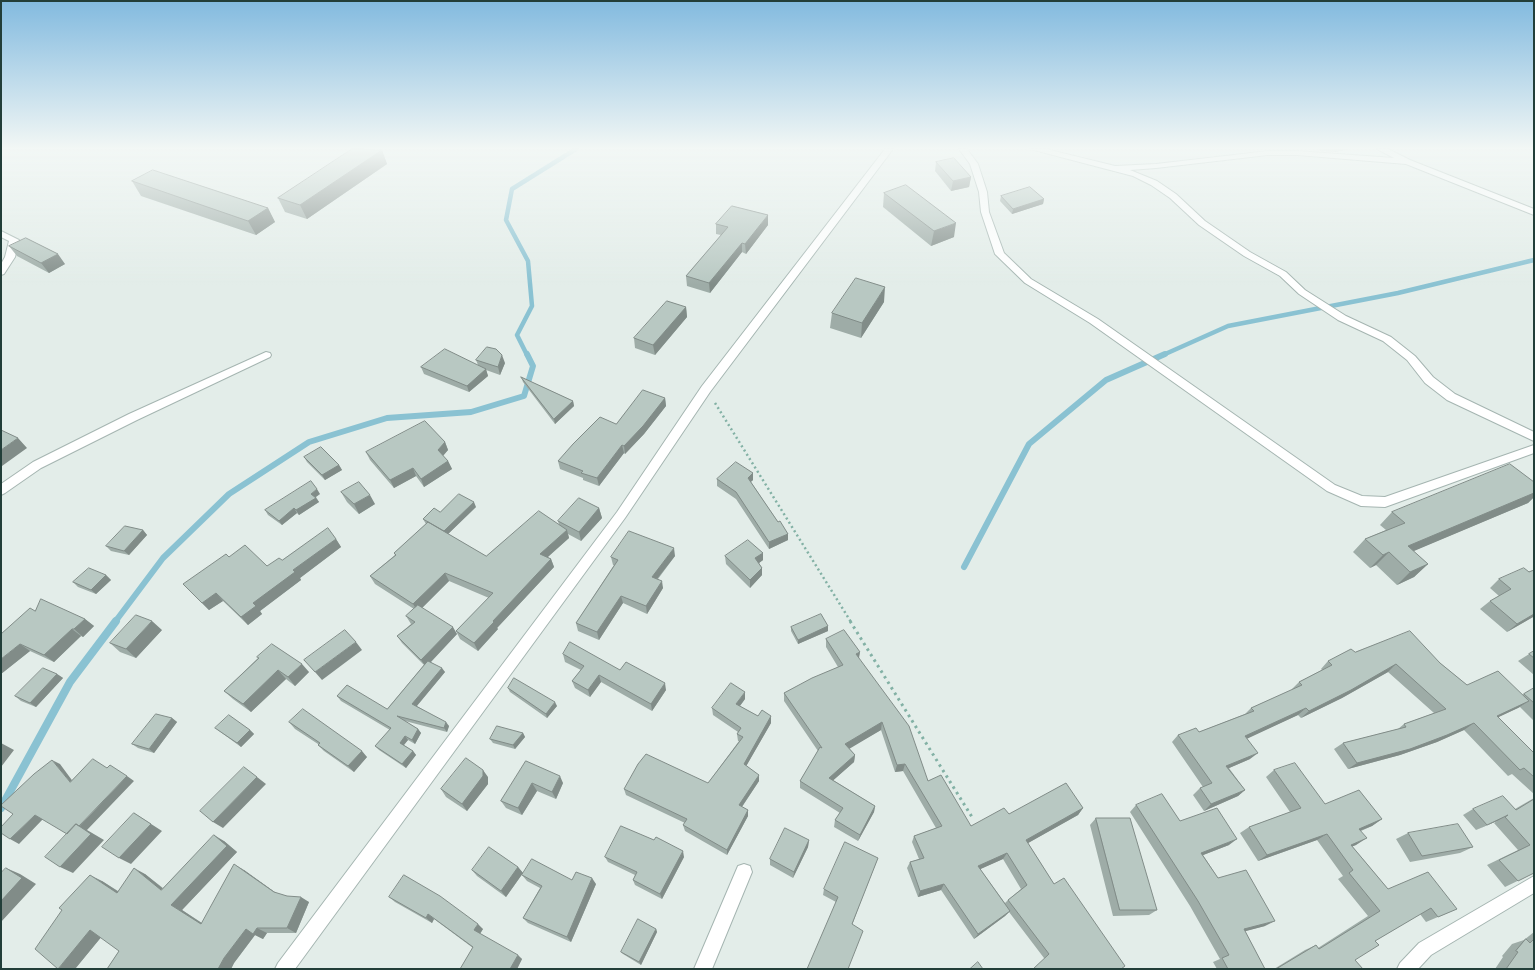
<!DOCTYPE html>
<style>
body{margin:0}
#map{position:relative;width:1535px;height:970px;overflow:hidden;background:#e3ede9;font-family:Figtree,sans-serif}
canvas{display:block}
.frame{position:absolute;inset:0;border:2px solid #223e39;pointer-events:none}
</style>
<div id="map">
<canvas width="1535" height="970"></canvas>
<div class="frame"></div>
</div>
<script>
const g = document.querySelector('canvas').getContext('2d');
g.lineJoin = 'round';
function stroke(path, color, width, dash) { g.strokeStyle = color; g.lineWidth = width; g.lineCap = dash ? 'butt' : 'round'; g.setLineDash(dash || []); g.stroke(path); }
function fillPath(path, color) { g.fillStyle = color; g.fill(path, 'evenodd'); }
const streamFar2 = new Path2D(`
 M527 355 517 335 532 306 528 261 506 220 512 189 576 149
 M1163 355 1228 326 1398 293 1534 260`);
const streamFar1 = new Path2D(`
 M964 567 1029 444 1106 380 1165 354
 M115 622 163 558 229 494 309 442 387 418 471 412 524 396 533 366 527 354`);
const stream = new Path2D(`
 M1 808 70 682 116 621`);
const pathFar1 = new Path2D(`
 M715 403 851 622`);
const path = new Path2D(`
 M850 621 972 817`);
const minor = new Path2D(`
 M885 149H893L710 392 625 518 295 969H275L278 963 617 512 702 386Z
 M959 149H967L978 164 987 192 989 212 1004 253 1031 279 1098 319 1335 485 1362 496 1385 497 1534 445V453L1385 507 1361 506 1327 491 1090 323 1025 283 995 254 981 212 979 192 970 164Z
 M1030 149H1046L1115 166 1156 164 1268 151H1297L1394 158 1377 149H1388L1410 160 1534 209V215L1406 164 1297 155H1268L1156 168 1130 170 1157 181 1176 194 1205 221 1250 252 1286 272 1305 290 1346 316 1391 337 1415 356 1433 377 1455 394 1534 432V441L1447 400 1425 383 1407 360 1383 341 1338 320 1299 294 1280 276 1244 256 1199 225 1170 198 1151 185 1133 176Z
 M1 231 19 240 15 257 4 274 1 275V264L5 257 9 241 1 237Z
 M266 352 270 353 271 355 270 357 137 420 41 468 5 493 1 495V484L33 462 129 414Z
 M744 864 750 866 752 872 712 969H694L738 866Z
 M1534 876V893L1431 955 1418 969H1397L1400 963 1419 943Z`);
const wall = new Path2D(`
 M1318 149H1351L1334 152 1320 151Z
 M382 150 387 164 307 219 285 212 278 198Z
 M936 162 971 177 969 187 951 191 935 171Z
 M132 181 268 208 275 222 256 235 141 196Z
 M884 193 954 237 931 246 883 207Z
 M1001 196 1044 199 1043 204 1012 214 1000 201Z
 M716 224 768 225 746 254 742 252 710 293 687 286 686 276 721 235 716 234Z
 M9 246 65 264 49 273 17 256Z
 M884 302 861 338 830 328 832 313Z
 M686 307 687 317 655 355 635 348 634 338Z
 M476 360 505 363 500 375 486 370 488 376 469 392 424 374 421 367 478 365Z
 M521 377 573 401 574 406 555 424 523 382Z
 M665 398 666 406 644 434 625 454 624 453 599 486 583 480V478L560 469 558 461 616 424Z
 M445 442 448 450 443 456 448 461 452 469 424 487 416 476 394 488 370 460 366 452Z
 M304 457 339 465 342 470 325 480 307 462Z
 M753 473V480L751 482 778 522 788 534V540L769 549 736 499 717 486V479Z
 M1534 482V497L1528 503 1413 551 1428 564 1414 577 1397 585 1376 565 1370 568 1353 552 1365 539 1386 530 1380 525 1392 512Z
 M341 492 375 504 359 514 347 502Z
 M320 494 316 497 319 502 299 515 297 513 282 525 268 515 265 510Z
 M476 507 448 534 486 556 559 525 558 521 599 508 602 518 581 541 568 534 569 538 548 557 551 559 554 567 497 628 498 629 478 651 460 639 456 631 489 598 449 581 422 608 457 634 431 662 445 672 417 706 449 726 447 732 405 721 418 729 421 733 415 744 408 740 404 745 413 751 416 755 406 768 379 750 375 746 390 730 341 701 337 696 387 709 424 665 402 643 397 636 411 624 406 616 414 609 375 584 370 576 395 555 394 553 426 524 423 519 440 512Z
 M143 530 147 535 129 555 111 551 106 546Z
 M336 539 341 547 300 578 301 580 260 611 262 614 248 625 223 601 209 610 183 584 267 566Z
 M763 553V560L759 563 762 568V575L750 588 726 564 725 556Z
 M675 556 658 579 663 588 647 614 623 603 599 640 578 631 576 623 614 565H613L611 557Z
 M1534 570V618L1533 617 1507 632 1480 609 1490 601 1499 596 1490 588 1499 579Z
 M106 575 111 580 96 594 78 587 73 582Z
 M35 611 85 619 94 626 83 637 81 636 54 662 30 651 1 674Z
 M828 626V631L798 644 791 631V627Z
 M162 630 136 658 120 652 110 643Z
 M826 639 860 652 859 659 928 781 971 826 1009 814 1083 808 1078 815 1028 843 1054 884 1125 966 1044 958 1009 912 1005 916 974 939 941 890 918 897 907 868 910 862 919 859 912 842 914 836 936 828 903 771 895 772 881 730 849 748 855 755 854 762 833 780 875 806 874 812 858 841 834 827 835 820 840 813 800 788V781L818 751 784 701V693L838 667 826 647ZM1003 859 1021 889 1008 900 1005 903 980 869Z
 M1534 651V675L1518 661Z
 M1355 652 1440 663 1467 685 1522 695 1534 688V721L1520 707 1498 717 1534 753V794L1512 774 1508 776 1464 730 1437 742 1400 755 1348 769 1334 749 1343 743 1398 729 1404 724 1434 713 1388 672 1342 698 1301 718 1298 715 1247 738 1250 759 1229 768 1245 790 1238 796 1204 811 1193 795 1200 788 1203 787 1172 742 1178 735 1199 732 1245 714 1251 708 1292 690V689L1299 682 1322 670 1321 669 1328 661Z
 M563 654 620 670 666 690 652 711 601 682 590 697 575 688 572 681 581 670 565 662Z
 M258 658 309 672 295 686 286 679 251 712 233 699 224 691Z
 M57 674 63 678 36 707 21 701 15 696Z
 M508 688 557 706 547 718 510 692Z
 M745 699 740 706 758 716H771V723L746 766 759 781 742 807 748 810V816L727 855 685 831 683 825 685 823 626 795 624 789 708 783 739 741H738L737 734 738 732 713 715 712 708Z
 M172 718 177 722 154 753 138 748 132 744Z
 M289 722 367 757 354 772 324 751 318 745V744L295 729Z
 M215 728 250 730 254 734 241 747Z
 M523 733 525 737 515 749 493 743 490 739Z
 M526 761 563 783 556 799 537 791 522 815 506 808 501 801Z
 M1274 770 1325 804 1382 819 1372 826 1361 831 1356 845 1352 846 1388 889 1457 909 1426 922 1420 914 1375 941 1355 960 1363 969H1274L1305 950 1316 945 1318 948 1368 916 1338 879 1343 876 1317 840 1258 861 1240 833 1249 827 1290 812 1266 777Z
 M488 777V784L467 811 446 797 441 789Z
 M1534 798V873L1505 887 1487 865 1518 850 1494 823 1497 821 1476 830 1463 815 1473 809H1515Z
 M1136 805 1180 821 1229 845 1203 855 1218 878 1265 926 1245 931 1265 969H1217L1213 962 1220 959 1190 906 1130 812Z
 M1096 818 1157 910 1149 915 1113 916 1090 825Z
 M1408 833 1473 847 1460 853 1410 862 1396 839Z
 M809 840 808 847 793 878 770 865V859Z
 M224 841 237 852 182 910 202 923 244 870 276 893 309 902 296 933H267L263 939 255 935 234 963 231 969H107L119 951 101 937 75 969H60L102 881 118 891 145 874 163 888Z
 M605 857H684L662 899 635 885 633 880 635 875 608 862Z
 M875 864 852 925 848 969 836 902 823 895 824 889Z
 M518 867 523 873 506 897 477 876 472 870Z
 M522 875 572 880 596 884 571 942 528 923 523 918 540 888 527 881Z
 M389 897 483 929 480 934 522 959 517 969H460L473 948 434 919 432 923 395 902Z
 M656 929 657 932 641 965 623 954 621 952Z
 M1534 932V969H1495L1503 957 1502 956 1512 944 1524 940Z`);
const shadedWall = new Path2D(`
 M1336 149H1351L1334 152Z
 M382 150 387 164 307 219 300 205Z
 M971 177 969 187 951 191 953 181Z
 M1044 199 1043 204 1012 214 1013 209Z
 M268 208 275 222 256 235 248 221Z
 M768 215V225L746 254 745 244Z
 M956 223 954 237 931 246 934 231Z
 M742 243V252L710 293 709 283Z
 M58 254 65 264 49 273 41 263Z
 M885 287 884 302 861 338 862 323Z
 M686 307 687 317 655 355 653 345Z
 M502 355 505 363 500 375 498 367Z
 M486 369 488 376 469 392 467 386Z
 M665 398 666 406 644 434 625 454 624 446Z
 M573 401 574 406 555 424 554 419Z
 M18 438 27 448 2 466 1 464V450Z
 M445 442 448 450 441 458 438 450Z
 M622 445 624 453 599 486 597 478Z
 M448 461 452 469 424 487 421 479Z
 M339 465 342 470 325 480 322 475Z
 M413 468 416 476 394 488 390 480Z
 M753 473V480L748 484V478Z
 M317 489 320 494 314 498H316L319 502 299 515 296 510 311 494Z
 M1534 493V497L1528 503 1395 559 1408 546Z
 M370 495 375 504 359 514 354 504Z
 M474 502 476 507 446 536 444 531Z
 M294 508 297 513 282 525 279 521Z
 M599 508 602 518 581 541 579 532Z
 M143 530 147 535 129 555 124 551Z
 M567 530 569 538 542 562 540 554Z
 M788 534V540L769 549V542Z
 M336 539 341 547 300 578 301 580 260 611 262 614 248 625 241 617 253 603 293 570Z
 M674 548 675 556 653 584 652 577Z
 M1389 552 1376 565 1370 568 1383 555Z
 M763 553V560L755 566V558Z
 M551 559 554 567 497 628 498 629 478 651 474 643 493 621Z
 M1428 564 1414 577 1397 585 1410 572Z
 M762 568V575L750 588V580Z
 M445 573 449 581 418 612 413 604Z
 M106 575 111 580 96 594 91 590Z
 M662 581 663 588 647 614 646 606Z
 M216 593 223 601 209 610 202 603Z
 M621 596 623 603 599 640 597 632Z
 M1534 614V616L1533 617 1507 632 1517 624Z
 M85 619 94 626 83 637 74 629Z
 M152 621 162 630 136 658 126 649Z
 M828 626V631L798 644V640Z
 M453 627 457 634 426 667 421 660Z
 M72 629 81 636 54 662 44 655Z
 M356 642 362 650 322 680 315 672Z
 M20 644 30 651 1 674V659Z
 M860 652 858 660 856 654Z
 M302 664 309 672 295 686 288 677Z
 M1396 664 1388 672 1342 698 1301 718 1309 711Z
 M442 668 445 672 415 708 412 704Z
 M278 670 286 679 251 712 243 704Z
 M57 674 63 678 36 707 30 703Z
 M599 675 601 682 590 697 588 690Z
 M665 683 666 690 652 711 651 704Z
 M745 692V699L736 711V704Z
 M1529 701 1518 708 1486 723 1497 716Z
 M555 702 557 706 547 718 546 714Z
 M1306 708 1298 715 1238 743 1245 736Z
 M771 716V723L744 770V764Z
 M172 718 177 722 154 753 149 749Z
 M446 722 449 726 447 732 444 728Z
 M882 722 881 730 844 752 845 744Z
 M1474 723 1464 730 1437 742 1400 755 1348 769 1357 763Z
 M418 729 421 733 415 744 412 740Z
 M250 730 254 734 241 747 237 743Z
 M523 733 525 737 515 749 513 745Z
 M405 736 408 740 403 746 400 743Z
 M1 743 14 750 1 767Z
 M362 751 367 757 354 772 348 766Z
 M413 751 416 755 406 768 402 764Z
 M1258 753 1250 759 1220 772 1226 766Z
 M855 755 854 762 828 785 829 778Z
 M52 760 60 764 77 787 70 782Z
 M905 764 903 771 895 772 897 765Z
 M483 770 488 777V784L467 811 462 804Z
 M759 775V781L739 811V805Z
 M127 776 134 781 87 830 104 840 73 873 60 867 70 836Z
 M560 776 563 783 556 799 552 792Z
 M257 777 266 784 223 828 213 822Z
 M532 783 537 791 522 815 518 808Z
 M1245 790 1238 796 1204 811 1211 804Z
 M875 806 874 812 858 841 860 835Z
 M1083 808 1078 815 1021 847 1026 840Z
 M748 810V816L727 855V850Z
 M134 813 162 831 131 864 119 858Z
 M35 815 43 819 19 844 10 839Z
 M1508 815 1497 821 1476 830 1487 825Z
 M1382 819 1372 826 1349 835 1359 829Z
 M1327 834 1317 840 1258 861 1267 855Z
 M214 835 224 841 237 852 182 910 212 930 201 924 171 905Z
 M1367 838 1356 845 1341 851 1351 845Z
 M1237 839 1229 845 1193 859 1201 853Z
 M809 840 808 847 793 878 794 872Z
 M683 851 684 857 662 899 660 894Z
 M1007 853 1003 859 974 872 978 866Z
 M878 858 875 864 850 930 852 924Z
 M234 864 244 870 283 898 274 892Z
 M518 867 523 873 506 897 501 891Z
 M6 868 20 874 36 884 1 922V901Z
 M134 868 145 874 172 896 161 890Z
 M90 875 102 881 128 898 117 893Z
 M592 878 596 884 571 942 567 937Z
 M944 884 941 890 918 897 920 891Z
 M301 897 309 902 296 933 287 928Z
 M1010 911 1005 916 974 939 978 934Z
 M428 914 434 919 432 923 426 918Z
 M1275 921 1265 926 1235 934 1244 929Z
 M478 924 483 929 479 935 474 930Z
 M257 928 267 933 263 939 255 935 234 963 231 969H218L224 958 246 929Z
 M656 929 657 932 641 965 639 962Z
 M90 930 103 935 75 969H58Z
 M518 955 522 959 517 969H510Z`);
const building = new Path2D(`
 M352 149 382 150 300 205 278 198Z
 M954 158 971 177 953 181 936 162Z
 M153 170 268 208 248 221 132 181Z
 M906 185 956 223 934 231 884 193Z
 M1030 187 1044 199 1013 209 1001 196Z
 M732 206 768 215 745 244 742 243 709 283 686 276 728 227 716 224Z
 M26 238 58 254 41 263 9 246Z
 M856 278 885 287 862 323 832 313Z
 M667 301 686 307 653 345 634 338Z
 M487 347 496 349 502 355 498 367 476 360Z
 M445 349 486 369 467 386 421 367Z
 M521 377 573 401 554 419Z
 M643 390 665 398 643 426 624 446 622 445 597 478 581 473 583 471 558 461 573 444 600 417 616 424Z
 M425 421 445 442 438 450 448 461 421 479 413 468 390 480 366 452Z
 M1 430 18 438 1 450Z
 M321 447 339 465 322 475 304 457Z
 M736 462 753 473 748 478 778 522 780 521 788 534 769 542 736 492 717 479Z
 M1510 464 1534 482V493L1408 546 1428 564 1410 572 1389 552 1383 555 1365 539 1405 523 1392 512Z
 M311 481 317 489 311 494 316 498 296 510 294 508 279 521 265 510Z
 M359 482 370 495 354 504 341 492Z
 M459 494 474 502 444 531 423 519 434 508 440 512Z
 M579 498 599 508 579 532 558 521Z
 M539 511 567 530 540 554 551 559 493 621 494 622 474 643 456 631 493 593 445 573 413 604 370 576 396 555 394 553 428 522 486 556Z
 M125 526 143 530 124 551 106 546Z
 M328 528 336 539 293 570 295 572 253 603 256 606 241 617 216 593 202 603 183 584 226 554 229 557 245 545 267 566 279 558 282 560Z
 M629 531 674 548 652 577 662 581 646 606 621 596 597 632 576 623 618 560 611 557Z
 M748 540 763 553 755 558 762 568 750 580 725 556Z
 M89 568 106 575 91 590 73 582Z
 M1524 568 1529 572 1534 570V614L1517 624 1490 601 1511 589 1499 579Z
 M41 599 85 619 74 629H72L44 655 20 644 1 659V634L30 608 35 611Z
 M418 605 453 627 421 660 397 636 415 622 406 616Z
 M821 614 828 626 798 640 791 627Z
 M136 615 152 621 126 649 110 643Z
 M345 630 356 642 315 672 304 660Z
 M844 630 860 652 856 654 909 726 928 781 941 775 971 826 1004 808 1009 814 1066 783 1083 808 1026 840 1054 884 1064 878 1125 966 1121 969H1033L1049 954 1008 900 1027 885 1007 853 978 866 1010 911 978 934 944 884 920 891 910 862 924 858 914 836 942 826 905 764 897 765 882 722 845 744 855 755 829 778 875 806 860 835 835 820 843 808 800 781 820 747 822 748 784 693 812 678 843 665 826 639Z
 M1410 631 1440 663 1467 685 1498 671 1529 701 1497 716 1534 753V777L1524 768 1520 770 1474 723 1447 735 1410 749 1357 763 1343 743 1406 727 1404 724 1446 709 1396 664 1351 690 1309 711 1306 708 1245 736 1258 753 1226 766 1245 790 1211 804 1200 788 1212 783 1178 735 1196 728 1199 732 1254 711 1251 708 1302 685 1299 682 1332 665 1328 661 1351 649 1355 652Z
 M570 642 620 670 626 662 665 683 651 704 599 675 588 690 572 681 584 666 563 654Z
 M272 644 302 664 288 677 278 670 243 704 224 691 259 658 257 657Z
 M1534 651V658L1529 654Z
 M428 661 442 668 412 704 446 722 444 728 397 716 418 729 412 740 405 736 400 743 413 751 402 764 375 746 391 728 337 696 347 685 387 709Z
 M43 668 57 674 30 703 15 696Z
 M514 678 555 702 546 714 508 688Z
 M731 683 745 692 736 704 758 716 762 710 771 716 744 764 759 775 739 805 748 810 727 850 683 825 687 819 624 789 638 764 646 754 708 783 743 737 737 734 741 728 712 708Z
 M1534 688V703L1524 694Z
 M303 709 362 751 348 766 318 745 320 743 289 722Z
 M156 714 172 718 149 749 132 744Z
 M229 715 250 730 237 743 215 728Z
 M497 726 523 733 513 745 490 739Z
 M466 758 483 770V776L462 804 441 789Z
 M93 759 107 768 110 765 127 776 79 826 76 824 67 834 35 815 10 839 1 833V827L13 814 1 806V805L34 774 52 760 70 782Z
 M526 761 560 776 552 792 532 783 518 808 501 801Z
 M1295 763 1325 804 1359 790 1382 819 1359 829 1367 838 1351 845 1388 889 1428 872 1457 909 1438 917 1431 908 1375 941 1379 945 1355 960 1363 969H1276L1316 945 1319 949 1380 911 1349 873 1353 870 1327 834 1267 855 1249 827 1301 808 1274 770Z
 M244 767 257 777 213 822 200 811Z
 M1162 794 1180 821 1217 808 1237 839 1201 853 1218 878 1246 870 1275 921 1244 929 1265 969H1228L1222 958 1229 955 1198 901 1136 805Z
 M1503 796 1516 810 1534 799V873L1518 881 1499 860 1530 845 1505 817 1508 815 1487 825 1473 809Z
 M134 813 151 824 119 858 102 847Z
 M1096 818H1130L1157 910H1120Z
 M76 824 91 834 60 867 45 857Z
 M1458 824 1473 847 1422 856 1408 833Z
 M621 826 654 840 656 837 683 851 660 894 633 880 637 872 605 857Z
 M785 828 809 840 794 872 770 859Z
 M214 835 227 846 171 905 201 924 234 864 274 892 287 896 301 897 287 928H257L253 934 246 929 224 958 218 969H107L119 951 90 930 58 969 35 949 62 910 59 908 90 875 117 893 134 868 161 890Z
 M845 842 878 858 852 924 863 931 848 969H807L838 897 824 889Z
 M489 847 518 867 501 891 472 870Z
 M532 859 572 880 576 872 592 878 567 937 523 918 542 886 522 875Z
 M6 868 22 878 1 901V873Z
 M404 875 440 896 478 924 474 930 518 955 510 969H460L473 947 428 914 426 918 389 897Z
 M638 919 656 929 639 962 621 952Z
 M1526 939 1530 943 1534 939V969H1506L1518 952 1516 951Z
 M978 962 983 969H970Z`);
stroke(streamFar2, '#8ac2d2', 4.5);
stroke(streamFar1, '#8ac2d2', 6);
stroke(stream, '#8ac2d2', 8);
stroke(minor, '#a5b5b1', 2);
stroke(pathFar1, '#83b1a5', 2.5, [2, 3]);
stroke(path, '#83b1a5', 3, [2.5, 4]);
fillPath(minor, '#fff');
fillPath(wall, '#9eaca7');
fillPath(shadedWall, '#818c88');
fillPath(building, '#b8c8c2');
stroke(building, '#818c88', 1);
const sky = g.createLinearGradient(0, 0, 0, 285);
sky.addColorStop(0, '#82badf');
sky.addColorStop(0.52, '#f2f7f5');
sky.addColorStop(1, '#f2f7f500');
g.fillStyle = sky;
g.fillRect(0, 0, 1535, 285);
</script>
